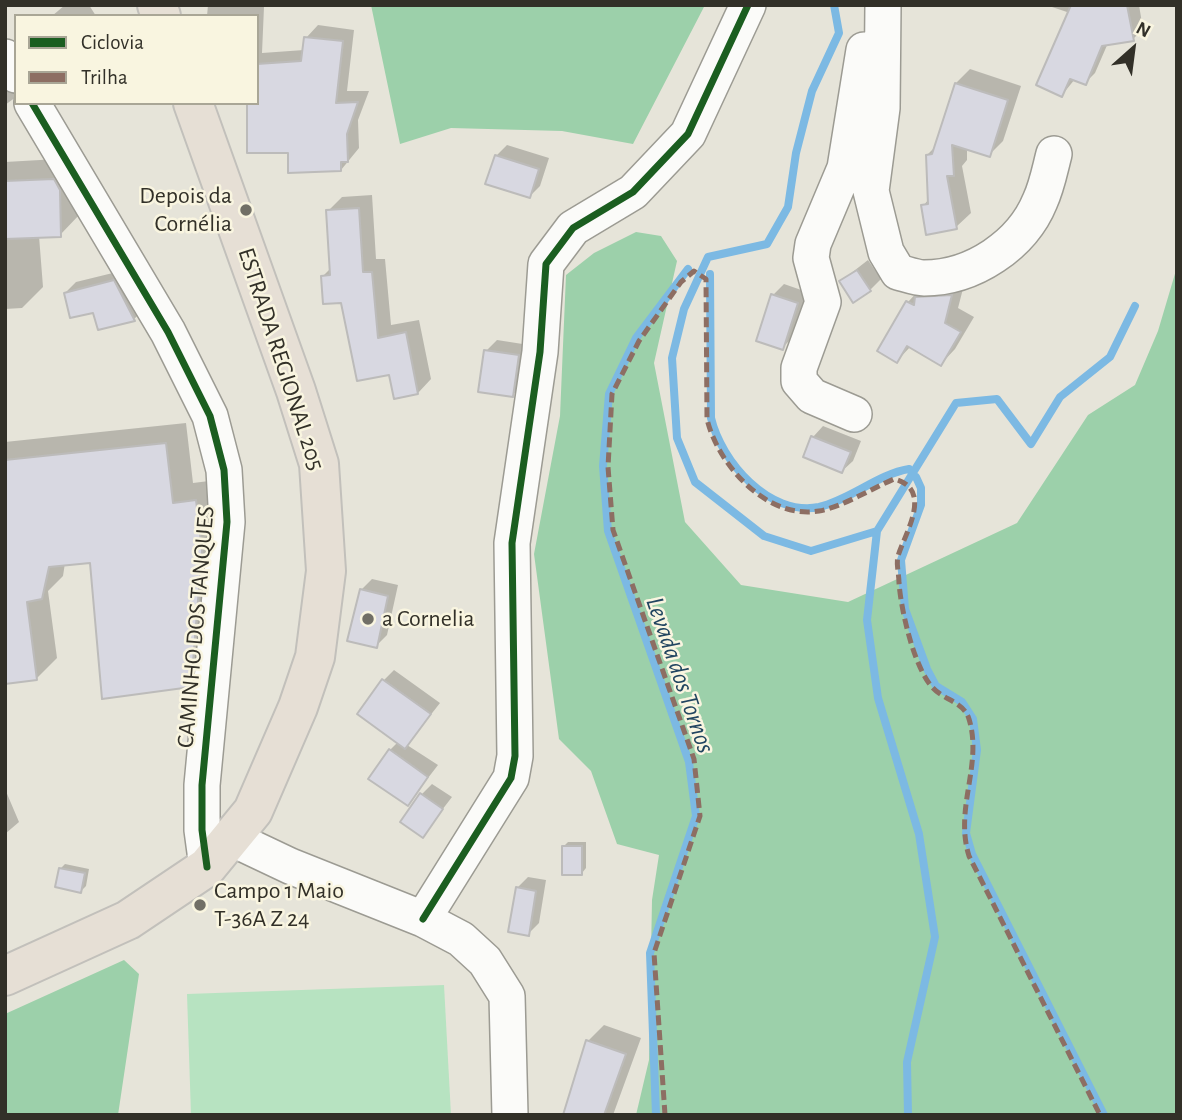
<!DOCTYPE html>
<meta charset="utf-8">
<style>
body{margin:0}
#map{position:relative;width:1182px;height:1120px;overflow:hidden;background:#e6e4d9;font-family:"Alegreya Sans",sans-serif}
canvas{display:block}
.frame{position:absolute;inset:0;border:7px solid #323028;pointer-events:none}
.legend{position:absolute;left:14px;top:14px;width:245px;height:91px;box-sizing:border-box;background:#f9f5e0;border:2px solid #a9a696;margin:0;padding:9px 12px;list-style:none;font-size:21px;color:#323028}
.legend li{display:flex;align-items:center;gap:14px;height:35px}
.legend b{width:35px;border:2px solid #a9a696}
.north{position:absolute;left:1098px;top:14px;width:70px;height:70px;-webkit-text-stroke:5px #f9f5e0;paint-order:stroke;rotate:28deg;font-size:19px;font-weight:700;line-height:28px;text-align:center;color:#323028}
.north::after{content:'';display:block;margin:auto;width:24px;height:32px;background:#323028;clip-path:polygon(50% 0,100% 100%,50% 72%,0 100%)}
</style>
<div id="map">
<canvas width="1182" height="1120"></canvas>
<div class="frame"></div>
<ul class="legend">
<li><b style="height:9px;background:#1b5e20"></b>Ciclovia</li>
<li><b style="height:9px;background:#8d6e63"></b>Trilha</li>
</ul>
<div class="north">N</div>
</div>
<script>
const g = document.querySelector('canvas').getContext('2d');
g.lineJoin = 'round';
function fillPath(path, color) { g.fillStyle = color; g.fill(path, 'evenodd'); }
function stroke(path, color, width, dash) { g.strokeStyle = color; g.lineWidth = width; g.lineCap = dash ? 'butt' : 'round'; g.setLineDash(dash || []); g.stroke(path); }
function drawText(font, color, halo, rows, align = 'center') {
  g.font = font + ' "Alegreya Sans",sans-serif'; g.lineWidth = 5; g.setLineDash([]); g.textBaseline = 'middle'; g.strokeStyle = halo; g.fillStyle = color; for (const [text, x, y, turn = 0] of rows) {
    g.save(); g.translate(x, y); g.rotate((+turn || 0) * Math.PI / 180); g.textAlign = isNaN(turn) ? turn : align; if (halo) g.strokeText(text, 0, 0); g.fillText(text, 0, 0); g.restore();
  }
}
const green = new Path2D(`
 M444 985 451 1115H191L187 994Z`);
const forest = new Path2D(`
 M371 5H705L633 144 562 131 451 128 400 144Z
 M636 232 661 236 677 261 654 363 685 522 741 585 848 602 1017 523 1088 415 1135 385 1158 331 1177 267V1115H636L649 1060 652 900 659 855 617 844 591 771 559 739 534 554 560 416 566 275 594 253Z
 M124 960 139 974 118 1115H5V1014Z`);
const shadow = new Path2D(`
 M65 5H89L96 16H52Z
 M208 5 264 7 262 53 304 50 306 38 318 25 354 30 347 91H369L358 120 359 148 341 170 290 152 257 103V16H207Z
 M1046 5H1139L1143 29 1133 39 1108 43 1095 73 1085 83 1075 79 1062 95 1070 13Z
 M5 68 16 81V97L5 105Z
 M970 69 1021 86 1003 141 989 155 967 148V160L962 166 971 213 956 227 923 206 929 199 927 155 936 146 956 83Z
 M507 145 549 158 540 186 530 196 496 156Z
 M75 158 81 213 60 235 39 236 43 287 22 308 5 309V162Z
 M372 195 376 259H385L391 325 419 320 431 379 418 393 390 373 323 276 331 268 328 211 342 197Z
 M868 260 881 279 870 290 841 281Z
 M125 270 145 309 134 319 95 311 65 293 76 282Z
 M965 281 958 308 974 317 955 349 941 364 911 346 897 361 880 350 908 302 922 287Z
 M784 284 807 292 793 337 782 348 773 295Z
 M497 340 529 345 523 385 512 395 486 351Z
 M186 423 193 483 217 480 211 664 190 685 91 561 65 563 63 576 48 591 57 658 36 679 5 682V442Z
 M823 426 861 441 853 461 842 471 813 437Z
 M372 579 398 585 387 635 376 646 361 590Z
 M394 670 440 703 407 745 438 765 408 804 390 750 398 742 384 680Z
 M432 784 452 797 422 836V794Z
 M5 789 19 822 5 834Z
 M568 842H586V868L582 873 564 846Z
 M65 864 89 869 86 886 81 891 60 869Z
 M528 877 546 880 539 923 528 934 517 888Z
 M604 1025 641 1038 613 1115H565L588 1041Z`);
const stream = new Path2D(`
 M834 5 839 33 812 91 796 153 788 207 767 244 708 257 684 309 672 358 677 438 695 482 764 536 811 551 877 531
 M710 274 711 418C721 461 769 517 819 507 850 500 878 474 909 469
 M916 477 921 488V505L901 560 905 609 927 669 936 686 962 702 973 719 977 750 966 833 972 854 1104 1115
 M656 1115 650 953 696 816 689 762 608 531 603 466 609 394 636 338 688 269
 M908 1115 907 1062 935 937 919 834 878 698 867 620 877 531 956 403 997 399 1031 444 1060 397 1110 357 1135 306`);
const building = new Path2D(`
 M1071 5H1127L1134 41 1102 46 1086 85 1070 79 1062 97 1036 85Z
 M304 37 343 41 336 103 358 102 347 134 348 162H341V171L288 173V153H247V103H257V64L301 61Z
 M955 83 1008 100 990 157 952 145 954 176H947L957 229 926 235 921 205 928 204 926 155 932 154Z
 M495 155 539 169 530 198 485 184Z
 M54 179 60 190 61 237 5 239V181Z
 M359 208 363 272H372L378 338 406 332 418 394 394 399 389 375 357 381 341 303 323 304 321 276 330 275 326 210Z
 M857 270 871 291 853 303 839 281Z
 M114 280 135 321 98 330 93 313 70 318 64 293Z
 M771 294 798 303 783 350 756 341Z
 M952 295 945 323 961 332 941 366 907 346 897 363 877 351 906 301 914 305 915 297Z
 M484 350 519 355 513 397 478 392Z
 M811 436 851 452 842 473 803 457Z
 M166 443 173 503 196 500 202 551 191 687 102 699 90 563 49 567 42 599 27 602 37 680 5 684V460Z
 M360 589 388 596 377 648 347 641Z
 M382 679 431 714 405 749 357 714Z
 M389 749 428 777 408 806 368 779Z
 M420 793 443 809 423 838 400 822Z
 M562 846H582V875H562Z
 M59 868 85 873 81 893 55 887Z
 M516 887 536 891 529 936 508 932Z
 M586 1040 626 1054 604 1115H563Z`);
const minor = new Path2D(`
 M883 5 882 108 871 191 886 252 898 272C906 274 916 278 924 278 973 278 1022 245 1040 201 1047 186 1050 169 1054 154
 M5 57 16 75
 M32 103 168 332 210 416 224 470 227 522 202 785V830L207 867
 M854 414 812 396 799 381V368L823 302 811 258 813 244 845 168 864 50
 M233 839 290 866 423 919 461 939 485 961 507 996 510 1115
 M423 919 511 778 515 756 512 543 540 352 546 264 573 228 633 192 688 134 748 5`);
const major = new Path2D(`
 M157 5 161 16
 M5 976 128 920 207 867 253 811 298 707 315 657 326 571 319 464 296 391 193 103`);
const quiet = new Path2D(`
 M665 1115 654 953 700 816 694 759 613 530 608 467 612 394 639 341 681 282 694 271 706 279 707 419C718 465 767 520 819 511 842 507 873 488 894 479 934 489 905 533 898 556 896 564 899 574 899 583 901 610 914 668 933 688 944 700 964 702 969 719 983 765 954 808 969 856L1100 1115`);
const cycleway = new Path2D(`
 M32 103 168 332 210 416 224 470 227 522 202 785V830L207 867
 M423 919 511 778 515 756 512 543 540 352 546 264 573 228 633 192 688 134 748 5`);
const markers = [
 [246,210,7,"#716f66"],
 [368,619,7,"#716f66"],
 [200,905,7,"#716f66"]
];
const poiNames = [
 ["Depois da",232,196,"right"],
 ["Cornélia",232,224,"right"],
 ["a Cornelia",382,619],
 ["Campo 1 Maio",214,891],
 ["T-36A Z 24",214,919]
];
const streetNames = [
 ["ESTRADA REGIONAL 205",281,359,72],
 ["CAMINHO DOS TANQUES",196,627,-85]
];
const waterNames = [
 ["Levada dos Tornos",680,675,71]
];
fillPath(green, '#b7e3c1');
fillPath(forest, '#9cd0aa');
fillPath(shadow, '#0003');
stroke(stream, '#7cb9e3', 8);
fillPath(building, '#d8d8e1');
stroke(building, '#bcbbba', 2);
stroke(minor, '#9c9b93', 38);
stroke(major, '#c2c0bb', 42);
stroke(minor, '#fbfbf9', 35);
stroke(major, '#e6dfd5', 38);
stroke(quiet, '#8d6e63', 5, [10, 5]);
stroke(cycleway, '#1b5e20', 7);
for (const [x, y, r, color] of markers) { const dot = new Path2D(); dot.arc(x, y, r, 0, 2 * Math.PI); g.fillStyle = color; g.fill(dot); stroke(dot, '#f9f5e0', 2.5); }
drawText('24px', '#323028', '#f9f5e0', poiNames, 'left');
drawText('24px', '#323028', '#f9f5e0', streetNames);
drawText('italic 26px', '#214560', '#f9f5e0', waterNames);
</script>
